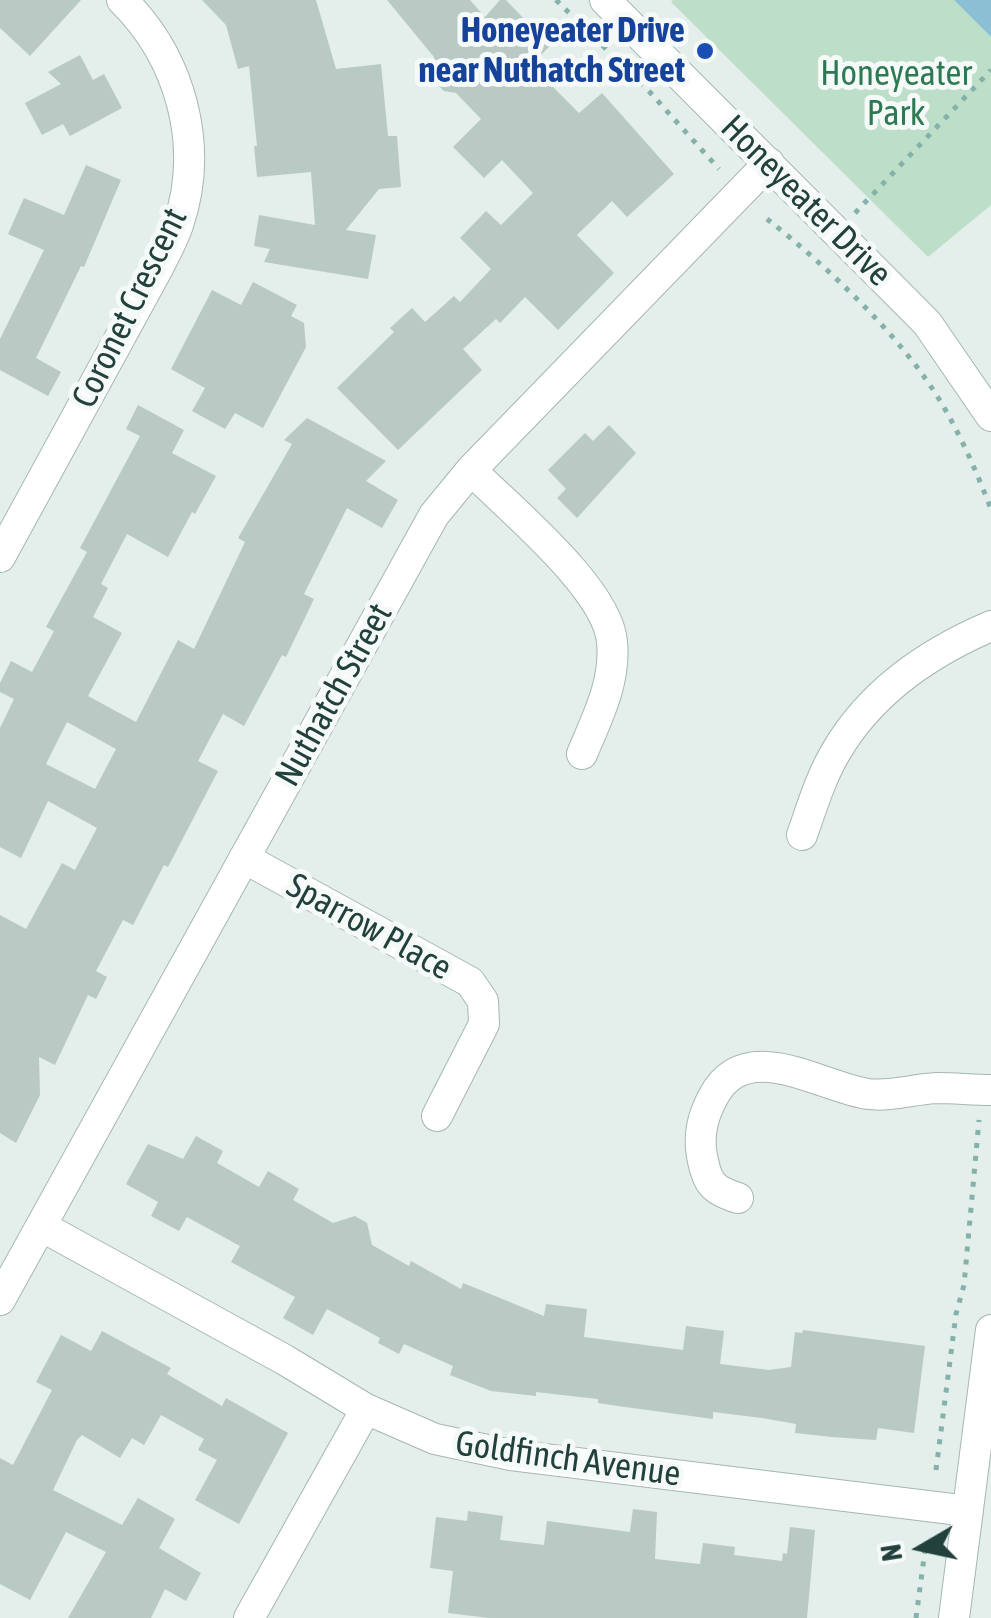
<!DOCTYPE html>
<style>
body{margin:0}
#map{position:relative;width:991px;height:1618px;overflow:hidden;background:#e4eeeb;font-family:"Asap Condensed",sans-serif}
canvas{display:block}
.north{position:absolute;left:871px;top:1498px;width:100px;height:100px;-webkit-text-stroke:8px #f5faf8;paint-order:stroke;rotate:261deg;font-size:28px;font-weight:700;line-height:40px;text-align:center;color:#23413c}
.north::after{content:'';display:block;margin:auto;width:35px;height:45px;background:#23413c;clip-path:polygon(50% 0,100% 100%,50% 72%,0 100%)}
</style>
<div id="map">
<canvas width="991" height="1618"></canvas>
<div class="north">N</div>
</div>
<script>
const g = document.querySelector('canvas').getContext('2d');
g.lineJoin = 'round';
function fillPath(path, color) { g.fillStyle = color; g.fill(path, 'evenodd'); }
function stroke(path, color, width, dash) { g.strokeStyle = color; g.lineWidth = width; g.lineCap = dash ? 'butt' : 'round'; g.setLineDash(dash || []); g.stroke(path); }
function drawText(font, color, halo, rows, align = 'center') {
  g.font = font + ' "Asap Condensed",sans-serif'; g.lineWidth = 10; g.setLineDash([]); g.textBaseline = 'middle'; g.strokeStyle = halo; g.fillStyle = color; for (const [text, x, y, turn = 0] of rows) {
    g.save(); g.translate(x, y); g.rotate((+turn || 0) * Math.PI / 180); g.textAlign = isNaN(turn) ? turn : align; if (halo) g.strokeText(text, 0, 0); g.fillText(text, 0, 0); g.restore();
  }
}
const green = new Path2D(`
 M673 0H954L991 37V205L928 257 671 2Z`);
const water = new Path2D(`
 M954 0H991V37Z`);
const building = new Path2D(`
 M0 0H81L30 56 0 28Z
 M202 0H316L336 69 381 64 388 136H397L401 187 379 189 346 230 376 235 368 279 264 262 270 249 254 246 259 215 315 225 311 172 257 177 254 146H257L249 66 238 69 226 25Z
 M387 0H470L485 17 500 0H506L550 46 531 65 579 113 602 93 674 174 627 217 612 201 577 235 614 273 558 330 525 297 500 323 496 319 463 349 482 370 398 450 337 388 394 332 390 328 412 308 425 322 454 296 460 302 491 269 460 238 486 211 501 225 533 193 502 160 484 178 453 147 481 119 456 93 444 91 438 85 434 57Z
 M80 55 93 80 104 74 122 108 70 136 63 124 42 135 25 103 61 84 48 72Z
 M86 165 121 180 84 267 81 266 36 358 61 372 48 396 0 370V339L44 250 8 234 24 198 64 215Z
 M253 282 297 305 291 316 304 323 306 347 263 428 235 413 225 429 192 411 205 388 171 369 212 290 241 305Z
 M138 405 184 430 172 453 216 476 195 514 192 512 168 557 127 534 101 584 108 588 93 617 122 633 88 696 136 722 178 640 194 649 245 542 238 538 292 444 284 440 307 418 386 461 366 481 398 500 382 528 347 508 304 594 314 599 286 657 282 655 244 726 223 714 198 761 218 771 168 867 164 865 133 925 123 920 96 971 107 977 96 999 88 995 55 1065 39 1057 40 1095 16 1143 0 1133V915L26 929 62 863 75 870 97 828 48 801 21 858 0 847V728L14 699 0 692V683L11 661 32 672 54 631 46 627 87 552 80 548 140 436 126 429ZM67 722 116 749 95 789 46 764Z
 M609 425 636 453 577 518 557 498 566 489 548 470 585 433 593 441Z
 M196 1136 223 1151 217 1163 259 1187 268 1171 299 1189 293 1200 333 1223 355 1216 367 1223 372 1245 409 1266 411 1261 461 1289 463 1283 544 1316 546 1304 587 1309 584 1337 683 1350 686 1326 724 1331 720 1364 769 1370 791 1367 795 1332 802 1333 803 1330 925 1346 914 1433 878 1428 876 1440 832 1437 795 1433 796 1424 762 1418 713 1412V1419L618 1406 598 1403V1399L562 1395 536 1392V1396L491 1391 450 1375 453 1366 404 1344 399 1354 378 1343 380 1338 327 1309 313 1335 283 1318 295 1297 231 1262 240 1246 187 1217 179 1231 151 1216 158 1202 126 1184 148 1144 183 1159Z
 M102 1331 171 1368 167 1374 222 1406 226 1398 288 1433 239 1524 195 1500 217 1460 198 1450 204 1439 161 1415 144 1445 132 1438 120 1458 82 1435 77 1440 53 1490 122 1525 138 1498 175 1519 159 1548 201 1573 186 1601 165 1589 151 1618H68L106 1552 66 1532 30 1600 0 1584V1458L13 1465 52 1390 36 1382 61 1335 91 1351Z
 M633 1509 657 1512 655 1559 700 1564 703 1543 735 1547 734 1555 782 1561 783 1553 787 1554 790 1527 815 1530 807 1618H489L448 1613 453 1571 430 1568 436 1517 467 1521 468 1511 503 1516 500 1540 544 1545 547 1521 630 1532Z`);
const path = new Path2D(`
 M556 0 647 89 719 169
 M855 213 991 70
 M767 219C827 266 903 338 942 404 962 438 977 473 991 509
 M936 1470 956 1314 964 1285 979 1120
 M916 1618 925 1550`);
const minor = new Path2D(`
 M605 0 927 323 991 416
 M471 470C509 508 608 589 612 642 616 682 597 718 582 754
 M0 557 158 268C165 254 173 240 178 225 205 146 181 58 122 0
 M802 835C812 807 821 776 837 750 872 691 930 652 991 626
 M244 858 470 982 483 1001 484 1024 437 1116
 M738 1198C712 1190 707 1183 702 1156 698 1134 703 1116 713 1097 746 1034 822 1088 868 1094 891 1097 914 1089 937 1088 955 1088 973 1090 991 1090
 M41 1226 285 1360 366 1409 435 1439 511 1455 968 1511
 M0 1300 434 515 471 470 769 163
 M249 1618 366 1409
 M954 1618 991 1330`);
const markers = [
 [705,51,10,"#1a4fb4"]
];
const transitNames = [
 ["Honeyeater Drive",685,31],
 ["near Nuthatch Street",685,71]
];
const parkNames = [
 ["Honeyeater",896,74],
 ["Park",896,114]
];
const streetNames = [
 ["Honeyeater Drive",806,201,45],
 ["Coronet Crescent",130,308,-64],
 ["Nuthatch Street",334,695,-61],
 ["Sparrow Place",369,927,29],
 ["Goldfinch Avenue",568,1459,8]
];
fillPath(green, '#bddfca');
fillPath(water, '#8bc0d4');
fillPath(building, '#b9c9c4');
stroke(minor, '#a6b7b3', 32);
stroke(path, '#84b2a9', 5, [5, 8]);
stroke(minor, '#fff', 30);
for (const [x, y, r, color] of markers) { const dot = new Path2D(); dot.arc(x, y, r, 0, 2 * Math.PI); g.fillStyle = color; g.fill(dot); stroke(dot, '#f5faf8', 4); }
drawText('bold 35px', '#164399', '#f5faf8', transitNames, 'right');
drawText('35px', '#2c7953', '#f5faf8', parkNames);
drawText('35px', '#23413c', '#f5faf8', streetNames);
</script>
